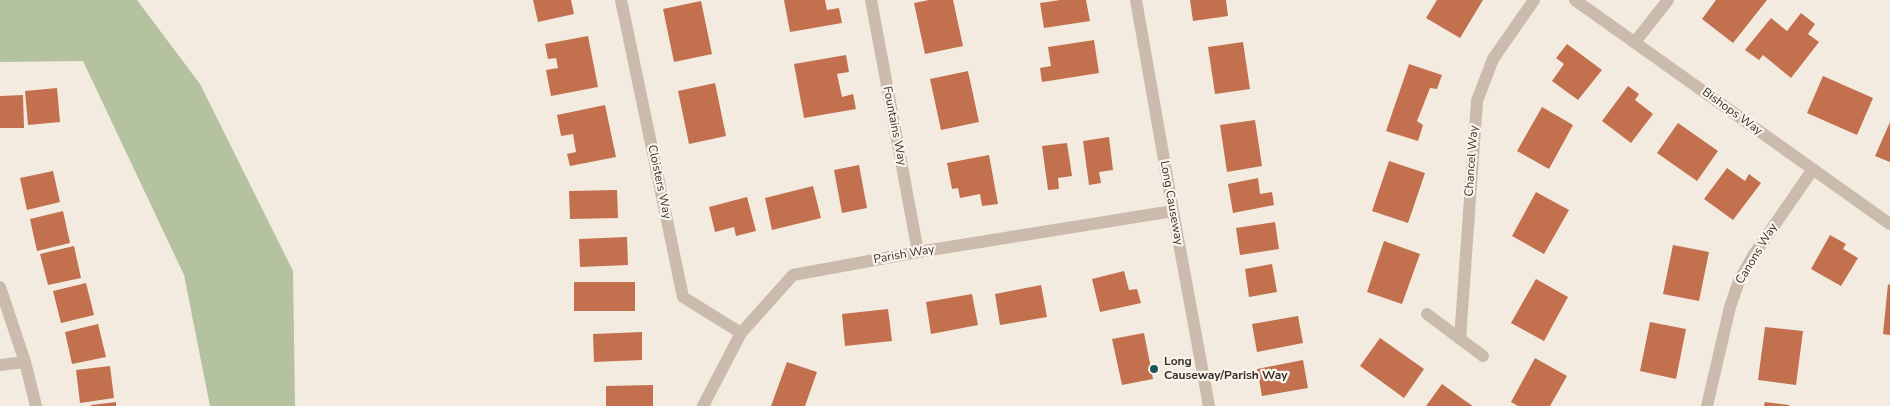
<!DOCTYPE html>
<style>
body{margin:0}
canvas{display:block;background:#f3ebe0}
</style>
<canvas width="1890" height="406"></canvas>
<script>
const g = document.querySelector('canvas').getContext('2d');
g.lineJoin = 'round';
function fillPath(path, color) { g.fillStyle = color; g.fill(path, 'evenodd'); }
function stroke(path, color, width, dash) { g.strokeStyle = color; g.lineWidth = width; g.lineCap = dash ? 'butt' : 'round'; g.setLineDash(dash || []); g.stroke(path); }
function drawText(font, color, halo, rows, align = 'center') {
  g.font = font + ' "Nunito Sans",sans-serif'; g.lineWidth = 4.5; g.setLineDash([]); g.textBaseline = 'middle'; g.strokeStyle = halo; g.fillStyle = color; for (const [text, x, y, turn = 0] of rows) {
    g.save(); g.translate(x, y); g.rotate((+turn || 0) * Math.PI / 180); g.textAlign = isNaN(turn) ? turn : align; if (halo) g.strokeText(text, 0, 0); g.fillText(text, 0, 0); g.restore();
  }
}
const green = new Path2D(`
 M0 0H137L200 84 293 271 295 406H210L184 275 83 61 0 62Z`);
const building = new Path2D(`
 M533 0H571L574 14 538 22Z
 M784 0H825L827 10 839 8 842 23 790 32Z
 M929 0H953L963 46 925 54 914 3Z
 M1060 0H1086L1090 21 1044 28 1040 3Z
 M1190 0H1226L1228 16 1193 21Z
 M1437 0H1483L1460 38 1426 18Z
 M1716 0H1767L1733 43 1702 19Z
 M701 1 712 54 674 62 663 9Z
 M1801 13 1815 24 1808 34 1819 42 1791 78 1763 55 1759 60 1745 50 1771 18 1787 31Z
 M588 36 598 87 551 96 546 70 558 68 556 58 548 59 545 44Z
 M1094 40 1099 73 1042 82 1040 68 1051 66 1048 47Z
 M1243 42 1250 89 1215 94 1208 47Z
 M1567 44 1602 70 1578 100 1552 81 1564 64 1556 58Z
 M846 55 849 72 837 74 842 97 853 94 856 109 804 118 794 64Z
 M1409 64 1442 75 1437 89 1430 88 1417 121 1423 125 1418 141 1386 131Z
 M968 71 979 122 941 130 930 79Z
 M1823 76 1873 98 1857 135 1807 113Z
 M715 83 726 136 689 144 678 91Z
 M1628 86 1639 94 1635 100 1653 114 1631 143 1602 121Z
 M57 88 60 122 28 125 25 91Z
 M23 95 24 128H0V96Z
 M605 105 616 157 570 166 567 154 576 152 573 134 561 136 557 115Z
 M1542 107 1573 125 1549 169 1517 151Z
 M1255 120 1262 166 1227 172 1220 125Z
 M1890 122V162L1875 156Z
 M1678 123 1718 151 1697 181 1657 153Z
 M1109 137 1113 170 1099 172 1101 183 1089 185 1083 141Z
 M1067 143 1072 176 1058 178 1059 189 1048 190 1042 146Z
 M989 155 998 204 982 206 980 194 960 198 958 188 952 189 947 163Z
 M1389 161 1425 173 1408 223 1372 211Z
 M859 165 867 208 842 213 834 170Z
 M1727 168 1745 181 1749 174 1761 183 1733 220 1704 199Z
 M53 171 60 202 27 210 20 178Z
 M1258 178 1260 194 1272 192 1274 205 1233 213 1228 184Z
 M813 186 821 218 772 230 765 198Z
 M617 190 618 218 570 219 569 191Z
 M1536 192 1569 210 1544 254 1512 236Z
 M747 197 756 231 736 236 734 227 715 232 709 207Z
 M63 211 70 243 37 251 30 219Z
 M1275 222 1279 249 1240 255 1236 228Z
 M1830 235 1846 244 1843 249 1858 258 1841 286 1811 269Z
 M627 237 628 265 580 267 579 239Z
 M1384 241 1420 254 1402 304 1367 292Z
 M1673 245 1709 252 1699 301 1663 294Z
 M74 246 81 278 48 285 40 254Z
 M1272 264 1277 292 1249 297 1245 269Z
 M1124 271 1129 290 1137 289 1141 303 1100 312 1092 279Z
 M1536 279 1568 297 1544 341 1511 323Z
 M574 282H635V311H574Z
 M86 283 94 315 61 323 53 291Z
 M1888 284 1890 285V335L1883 334Z
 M1041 285 1047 317 1000 325 995 294Z
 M972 294 978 325 931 334 926 302Z
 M888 309 892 341 845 346 842 314Z
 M1298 316 1303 343 1257 352 1252 324Z
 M1650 322 1686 329 1676 379 1640 371Z
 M98 324 106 357 72 364 65 332Z
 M1765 327 1803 331 1796 385 1758 380Z
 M642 332V360L594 362 593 334Z
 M1144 333 1153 379 1122 385 1112 339Z
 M1380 338 1424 369 1404 398 1360 366Z
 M1535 358 1567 376 1550 406H1518L1511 402Z
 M1303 360 1308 388 1262 396 1257 369Z
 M787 362 817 372 805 406H771Z
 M110 366 114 398 80 403 76 370Z
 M1442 384 1464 400 1473 406H1426Z
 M653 385V406H606V386Z
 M116 402V406H91V405Z
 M1765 402 1789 405V406H1764Z`);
const street = new Path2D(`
 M621 0 683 297 741 333
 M871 0 918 252
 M1136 0 1173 211 1209 406
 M1575 0 1890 224
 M1635 42 1668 0
 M0 287 25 362 36 406
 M1427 314 1483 356
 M1460 339 1477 101 1493 59 1534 0
 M0 365 25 362
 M703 406 741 333 793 275 918 252 1173 211
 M1707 406 1730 307 1739 281 1753 256 1813 169`);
const markers = [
 [1154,369,5,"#21535a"]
];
const streetNames = [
 ["Bishops Way",1732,112,36],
 ["Fountains Way",894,126,79],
 ["Chancel Way",1472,161,-86],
 ["Cloisters Way",659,182,78],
 ["Long Causeway",1171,203,80],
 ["Canons Way",1757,254,-59],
 ["Parish Way",904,255,-10]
];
const poiNames = [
 ["Long",1164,362],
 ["Causeway/Parish Way",1164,376]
];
fillPath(green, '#b5c2a0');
fillPath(building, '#c3704e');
stroke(street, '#cbbbac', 12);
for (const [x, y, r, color] of markers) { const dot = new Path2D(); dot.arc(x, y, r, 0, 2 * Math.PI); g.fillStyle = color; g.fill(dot); stroke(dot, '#faf4ec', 2); }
drawText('12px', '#39302a', '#faf4ec', streetNames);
drawText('bold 12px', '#39302a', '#faf4ec', poiNames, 'left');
</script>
